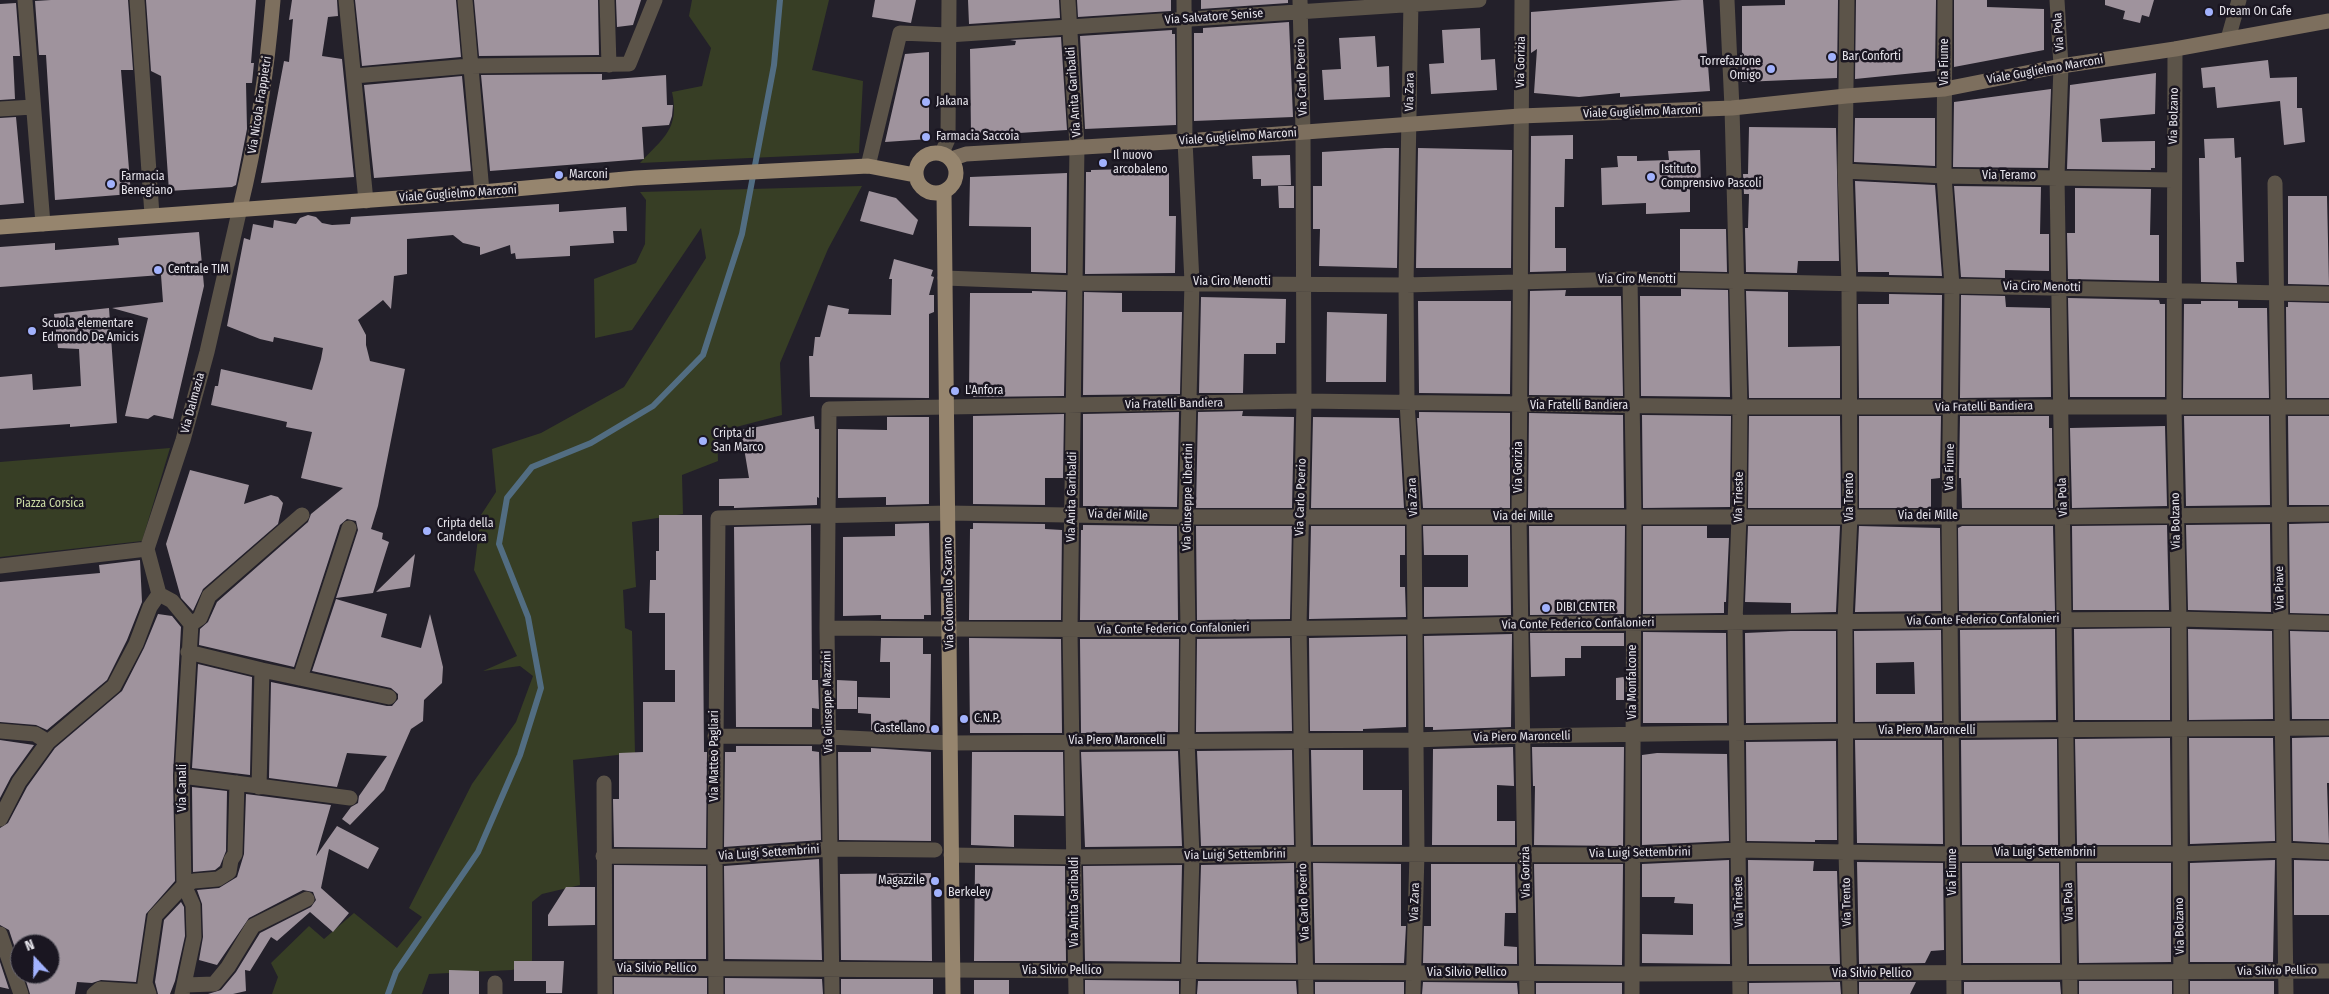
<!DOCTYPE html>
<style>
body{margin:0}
#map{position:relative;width:2329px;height:994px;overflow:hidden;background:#23202a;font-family:"Fira Sans Condensed",sans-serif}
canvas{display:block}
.north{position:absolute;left:10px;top:934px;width:50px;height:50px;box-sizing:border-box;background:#1a1621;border:1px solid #6b6871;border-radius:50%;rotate:339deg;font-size:14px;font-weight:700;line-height:20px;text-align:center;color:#e5e3ea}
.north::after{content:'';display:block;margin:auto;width:18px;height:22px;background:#a2b2fd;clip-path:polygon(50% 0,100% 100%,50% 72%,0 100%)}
</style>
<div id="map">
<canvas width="2329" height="994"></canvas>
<div class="north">N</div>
</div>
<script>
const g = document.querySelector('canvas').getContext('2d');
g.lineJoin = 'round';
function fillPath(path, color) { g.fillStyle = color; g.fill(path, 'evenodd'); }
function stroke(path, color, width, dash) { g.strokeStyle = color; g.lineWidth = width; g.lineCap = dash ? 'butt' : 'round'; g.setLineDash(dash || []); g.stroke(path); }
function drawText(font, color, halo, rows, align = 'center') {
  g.font = font + ' "Fira Sans Condensed",sans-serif'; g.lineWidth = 5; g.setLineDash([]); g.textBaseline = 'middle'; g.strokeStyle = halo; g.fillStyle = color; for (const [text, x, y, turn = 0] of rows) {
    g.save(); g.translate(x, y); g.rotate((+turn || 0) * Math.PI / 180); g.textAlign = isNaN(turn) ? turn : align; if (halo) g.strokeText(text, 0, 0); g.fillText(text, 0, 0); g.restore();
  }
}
const green = new Path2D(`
 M692 0H829L812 70 863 81 859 153 640 163C663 138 680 129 672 92L702 86 711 48 689 16Z
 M862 186 828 249 780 363 782 415 717 432 718 461 682 475 683 514 632 522 636 587 623 590 625 628 632 631 635 753 573 760 580 885 542 894 532 902V964L512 970 429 974 422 994H272L278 977 271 963 309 926 324 939 354 913 397 948 422 917 409 908 472 784 516 722 533 676 520 666 483 671 517 656 474 570 481 515 496 492 492 449 541 433 624 387 706 258 701 228 632 330 595 338 594 279 636 263 645 244 646 200 640 192Z
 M170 448 142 541 0 557V462Z`);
const stream = new Path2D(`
 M388 994 396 972 478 852 520 755 541 688 528 617 499 544 507 498 532 467 591 443 653 406 703 355 742 234 774 65 780 0`);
const building = new Path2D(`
 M51 0H128L133 70H121L131 194 55 200 46 55H39L35 1Z
 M146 0H256L251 63H254L252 83H246L247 129 236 185 232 187 169 191 161 76 151 71Z
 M292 0H337L338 16 328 17 322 56 342 59 354 177 261 183 284 61 289 62 293 19 289 20Z
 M355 0H456L461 57 362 66Z
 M474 0H598L599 55 479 56Z
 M616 0H641L633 25 617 27Z
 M875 0H916L911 23 872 17Z
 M968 0H1059L1060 18 969 24Z
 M1077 0H1171V11L1078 17Z
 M1201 0H1288V3L1201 9Z
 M1682 0H1703L1710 91 1620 97V93L1579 97 1534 93 1537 49 1531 53V12Z
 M1785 0H1838L1837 78 1742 82V6L1785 5Z
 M1856 0H1936L1935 71 1855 79Z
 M1954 0H1987V7L2044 9V50L1954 67Z
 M2105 0H2154L2149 17 2142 15 2140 23 2123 19 2125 11 2105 5Z
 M16 3 20 56H13L15 99 0 100V4Z
 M1289 22 1293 117 1194 121V33H1203V28Z
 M1480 28 1481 60 1495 59 1497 90 1431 94 1429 64 1444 63 1442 30Z
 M1172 30V34H1175L1176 125 1085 129 1080 36Z
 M1375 36 1377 67 1389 66 1390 97 1324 100 1322 70 1341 69 1339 38Z
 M1061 37 1067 130 971 136 970 49 1015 45 1016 41 1010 40Z
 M929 52V139L885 142 905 54Z
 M2268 60 2270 78 2297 77V108H2302L2305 142 2284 145 2280 101 2217 108 2215 87 2203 88 2201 68Z
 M2156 73 2155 114 2100 119 2102 142 2155 141V168H2151V170L2067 169 2070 85Z
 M602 74V80L666 75 667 105H673L672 116 669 125 642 127 644 159 490 171 481 75Z
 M462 76 471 171 374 178 364 85Z
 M2051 89 2048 168 1953 167 1954 102Z
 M16 117 24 203 0 205V118Z
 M1855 118H1935V166L1854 162Z
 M1749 127 1836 128 1839 261H1798L1797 273 1746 272 1745 228H1748L1749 194H1744L1743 174H1748Z
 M1573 135V159H1565L1564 207H1555V248H1566V271L1530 272 1531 136Z
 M2234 138 2235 158 2241 157 2244 262H2236L2237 283 2201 282 2199 158H2205L2204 139Z
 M1385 148H1399L1397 268 1319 266 1320 229H1313V186H1322V152Z
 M1418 148 1512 150 1511 268H1416Z
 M1700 150 1701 185 1690 186V212L1646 214V203L1602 205 1601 168 1618 167 1617 156H1637V161L1669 160 1668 151Z
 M1290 155 1291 185 1261 186V179H1253L1252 156Z
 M1169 168V216H1176L1175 273 1085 274 1086 172H1091V170Z
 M1067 173 1066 273 1031 272V227L969 226 970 177Z
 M1855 181 1935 185 1942 276 1889 275V272H1858Z
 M1278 186H1294V208H1279Z
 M1954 186 2041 187 2040 234H2049V271L2005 270V278L1961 277Z
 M2075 188 2151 189 2150 235H2159V281L2068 279 2067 233H2075Z
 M869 191 896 198 918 220 913 235 860 221Z
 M2288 196H2327L2329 285 2288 284Z
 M559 204V212L626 207 627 231H613L614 243 570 246V256L516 259 515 253 511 254 510 245 480 255V247L463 243 453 235 407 239V274L394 276 391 309 383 300 358 320 366 335V345L370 361 405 369 378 506 371 529 383 533 382 539 389 542 373 593 336 598 358 530 356 521 347 519 340 525 294 667 199 645 200 629 208 622 217 602 308 522 311 514 343 488 301 478 312 432 286 427 287 422 211 405 215 386H218L221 369 312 390 321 359 323 348 274 337 273 342 260 339 227 326 244 238 250 240 253 224 273 228 274 220 296 224 300 218 308 215 316 217 322 223 332 225 350 224 351 217Z
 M1680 229H1726L1727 272 1680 271Z
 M199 232 204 286 173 419 154 415 148 419 125 416 148 318 112 308 163 302 161 275 0 287V247L55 243V250L119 245 118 238Z
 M894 259 933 270 931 276 934 277 929 295H934V312L929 314V398L810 397 809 356H813L815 337H820L828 305 849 309 848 314 891 315 892 279H889Z
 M1681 289 1728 290 1730 397 1641 396 1640 296H1681Z
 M1566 290 1565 296H1621L1623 396 1529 395 1530 291Z
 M1032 291 1066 292 1064 396 973 397V395H969L970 293H1032Z
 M1746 291 1788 292V347L1840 346V398H1749Z
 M1084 292 1122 293V312H1182L1180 394 1083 395Z
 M1889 294 1942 295 1941 398H1859L1858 304H1889Z
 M1961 295 2005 296 2006 307 2050 308 2051 397 1960 398Z
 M1201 297 1286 299 1285 343H1276V354H1244L1243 393H1199Z
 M2068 298 2159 300 2160 304H2165V397H2070Z
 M1418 301H1511L1510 394 1419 393Z
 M2201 301H2238V308H2267L2269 398H2183L2184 304H2201Z
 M2288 302 2329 303V398H2287L2286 307H2288Z
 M109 308 117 423 70 427V424L0 429V377L32 374 33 390 81 386 79 349 58 348 54 314Z
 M1327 312 1387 314 1386 382H1326Z
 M1243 411 1242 416 1294 417 1292 508H1196L1198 412Z
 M1179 412 1177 507 1083 506V414Z
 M1419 412 1510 413V508H1423L1417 418H1419Z
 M1529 413 1623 415 1624 508H1528Z
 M1064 414 1063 478H1045V505L973 504V416Z
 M1642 415 1731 416 1730 507 1643 508Z
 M814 416 815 429H819V498L817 497V505L734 508V506H719V479L749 478 741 430Z
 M1749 416H1840L1841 508H1748Z
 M1859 416H1941L1940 478 1931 479V508H1859Z
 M1960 416H2049V428H2052L2053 508H1962L1961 478H1959Z
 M2184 416H2269L2270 505 2186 506Z
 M2288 416H2329V505H2289Z
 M887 417H929V504L886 505V497L838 498V429L887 430Z
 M1313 417 1399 418 1404 508H1311Z
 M2165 426 2167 506 2072 508 2070 428Z
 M190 470 249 485 244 504 271 495 278 497 283 503 278 524 203 589 193 611 181 598 166 544Z
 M659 515H702L704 752H707L706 848 614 847 613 799H619V753L643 752V702H675V670H665V613H649L650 580H656V551H659Z
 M929 523 931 615H924V619H881V615L843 616V537L895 536V524Z
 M973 523 1045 524V529L1062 530 1061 620H969L970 529H973Z
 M2329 523V614L2290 613 2289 524Z
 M2270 524 2271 612 2188 610 2186 525Z
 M811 525 812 680H818L819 709 812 708V727H736L734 527Z
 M1083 525 1177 526 1178 620H1080L1081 530H1083Z
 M2167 525 2169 610H2073L2072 526Z
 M1196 526H1292L1290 619 1197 620Z
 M1311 526H1405V555H1400V587H1405L1406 617 1309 619Z
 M1423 526H1510L1511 615 1424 617V587H1468V555H1424Z
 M1529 526H1625L1624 614 1530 615Z
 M1643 526H1707V538H1729L1726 602H1724V613L1643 614Z
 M1748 526H1840L1836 612 1791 613V603L1745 602Z
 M1859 526 1940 528 1941 611 1855 612Z
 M1962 526H2053L2055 611H1959L1958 528Z
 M415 554 410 587 376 592Z
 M140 560 142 602 127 640 107 680 47 730 36 725 0 722V582L100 573 99 565Z
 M336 599 387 614 381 637 421 648 430 614 443 667 442 683 424 700 423 721 411 729 384 790 350 825 342 819 351 807 358 803 359 796 387 756 347 753 337 787 269 778 271 682 387 706H392L398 699V694L391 688 312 671Z
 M158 614 172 616 181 627 173 775 175 881 146 914 136 982 101 980 92 983 77 982 75 994H30L24 974H50V944H20V963L9 930 0 925V828L8 823 27 787 55 748 122 691 144 648Z
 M2170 628V720H2075L2074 629Z
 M2055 629 2056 720 1961 721 1960 630Z
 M2188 629 2272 631 2273 719 2189 720Z
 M1941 630 1942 721 1855 722 1854 631ZM1914 662 1915 694H1876V663Z
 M1791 631H1836V722L1746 723 1745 633Z
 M2290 631 2329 632V719H2292Z
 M1643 632 1726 633 1727 723H1643Z
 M1530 633H1624V646H1581V658H1565V676L1531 677Z
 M1512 634 1511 727 1433 730V727H1425L1424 636Z
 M1406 636V727L1363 729V731H1310L1309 638Z
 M881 638H923V654H931L930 733 871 730V714L858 713V697L890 698V662H880Z
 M969 638 1061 639 1062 733H970Z
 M1290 638 1292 731 1196 732 1197 639Z
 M1080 639H1179L1178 732 1081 733Z
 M198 664 252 677 250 775 192 768Z
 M1624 677V700H1616V678Z
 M837 680 857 681V709H837Z
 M2329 737V783H2327L2329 843 2293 841 2292 738Z
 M2170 738 2171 845H2077L2075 739Z
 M2189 738H2273L2275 841 2190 844Z
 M2057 739 2058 845H1962L1961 740Z
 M0 740 34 745 11 777 0 798Z
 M1855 740H1942L1943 844 1857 843Z
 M1836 741 1837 840H1815V842L1747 841 1746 742Z
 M736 746H812V751L819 752 821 840 724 847 725 752H736Z
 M1513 747 1514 786 1497 785V821H1515V845H1432L1433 749Z
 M1532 747H1624L1623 846 1534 845 1535 786H1533Z
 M871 748 931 752V841L839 840 838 752H871Z
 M1292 750 1294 845 1201 846 1197 751Z
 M1311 750H1363V790H1402V845H1313Z
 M1178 751 1182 846 1085 847 1081 752Z
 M972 752H1063L1064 816 1014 815V847L971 845Z
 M1657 753 1727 754 1729 841 1642 845V755Z
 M192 787 227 791 226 851 220 866 215 870 193 872Z
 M246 794 331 805 316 856 337 826 379 848 368 869 329 849 321 888 349 913 333 932 310 912 277 941 271 937 250 971 245 970 246 991 233 994H208L221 990 236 972 260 933 311 907 316 900 313 892 303 890 249 918 217 965 199 960 203 937 202 904 197 890 219 888 237 877 244 854Z
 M819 859 822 960 725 959 724 866Z
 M1729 860 1730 964 1642 963V934L1693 935V904L1674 903 1675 897H1642V864Z
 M1748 860 1814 861 1813 871H1837L1840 964H1749Z
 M2275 860 2273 962H2190V863Z
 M2294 860 2329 861V915H2294Z
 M1857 862 1943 863 1944 950 1931 951 1925 963 1859 964Z
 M1294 863 1296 963 1198 962 1201 865Z
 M1313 863 1401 864V926H1406L1404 963H1315Z
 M1962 863H2059L2060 963H1963Z
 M2077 863H2171V962L2079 963Z
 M1431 864H1515L1516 913H1505L1504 946 1517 947V964L1423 963 1424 926H1431Z
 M1534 864H1623L1622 965 1536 964Z
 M614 865 706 866V959H614Z
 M975 865 1065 866 1066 961H974Z
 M1182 865 1180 962 1085 961 1083 866Z
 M931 873 932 961 841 960 840 874Z
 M566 887H595V925L548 926V915Z
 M181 902 184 907 185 936 175 981 170 994H158L155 982 164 920Z
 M514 961H564L562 993H546V981H514Z
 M0 962 9 989 0 987Z
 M449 970 479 971V994H449Z
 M614 977 707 978V994H614Z
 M725 978 822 979 823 994H725Z
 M841 979H933V994H841Z
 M974 980H1009V994H974Z
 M1085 980 1179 981V994H1085Z
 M1198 981H1296L1297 994H1197Z
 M2079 981H2172V994H2079Z
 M2190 981H2274V994H2190Z
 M1315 982H1404V994H1315Z
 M1423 982 1517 983 1518 994H1422Z
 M1840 982 1841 994H1749V983Z
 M1859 982H1916L1910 994H1859Z
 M1964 982H2060L2061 994H1964Z
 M1536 983H1622V994H1536Z`);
const street = new Path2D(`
 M25 0 43 224
 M137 0 152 215
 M346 0 366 201
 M465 0 482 192
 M607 0 609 65
 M1068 0 1077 146 1070 631 1076 994
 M1184 0 1185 141 1192 282 1186 517 1188 628 1187 741 1192 855 1188 994
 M1300 0 1303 132 1304 401 1299 627 1306 994
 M1411 0 1406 285 1407 402 1414 517 1417 854 1413 994
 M1522 0 1519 517 1527 994
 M1727 0 1732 108 1740 407 1739 517 1735 623 1740 994
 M1847 0 1845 171 1849 283 1850 517 1845 621 1846 852 1850 994
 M1945 0 1944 176 1952 286 1949 516 1954 994
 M2057 0 2061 66 2057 176 2070 994
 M2228 39 2239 0
 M2175 49 2174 408 2179 619 2181 994
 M354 76 470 66 629 64 655 0
 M0 109 33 107
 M942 153 948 139 949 0
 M868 166 900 33 948 35 1479 0
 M1845 171 1944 176 2173 180
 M2275 183 2286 994
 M945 278 1075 283 1406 285 1630 279 2329 294
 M1630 279 1634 516 1632 994
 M0 566 147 549
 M159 594 172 601 191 624 182 776 184 885 193 905 194 937 182 994
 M159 594 147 549 183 440 207 352 240 208
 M191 624 200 618 209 596 302 515
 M827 628C1058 630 1290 631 1522 624L2179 619 2329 623
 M188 652 262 670 389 697
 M300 678 349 528
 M0 731 35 734 48 742
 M715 736 829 737 951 743 1415 740 1523 736 1847 731 2329 728
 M182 776 350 798
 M604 783 605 994
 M259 787 262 670
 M0 819 19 782 48 742 114 686 136 644 150 607 159 594
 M951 855 1075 857 1302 854 1632 855 1738 850 1953 854H2179L2284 850 2329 852
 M603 856 715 857 830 849 935 850
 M0 934 21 994
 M605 968 1632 974 2329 971
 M495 983V994
 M185 985 214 984 228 967 253 926 307 899
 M94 994 100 989 148 992
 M149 994 145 983 155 916 184 885 194 881 218 879 229 872 231 860 235 854 237 783
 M716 994 715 857 718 518 948 513 1186 517H2063L2329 514
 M832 994 827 628 829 409 1304 401 1740 407H2329`);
const secondary = new Path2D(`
 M951 159 966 154 1185 141 1520 116 1732 108 1846 96 1945 89 2061 66 2175 49 2329 21
 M240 208C257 139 267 71 273 0`);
const primary = new Path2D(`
 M916 173a20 20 0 1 1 40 0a20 20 0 1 1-40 0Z
 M944 192 953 994
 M0 227 482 192 636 178 868 166 915 175`);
const markers = [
 [2209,12,5,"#a2b2fd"],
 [1832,57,5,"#a2b2fd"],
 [1771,69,5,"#a2b2fd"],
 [926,102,5,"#a2b2fd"],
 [926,137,5,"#a2b2fd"],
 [1103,163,5,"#a2b2fd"],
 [559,175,5,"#a2b2fd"],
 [1651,177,5,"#a2b2fd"],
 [111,184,5,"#a2b2fd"],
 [158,270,5,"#a2b2fd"],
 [32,331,5,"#a2b2fd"],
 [955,391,5,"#a2b2fd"],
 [703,441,5,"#a2b2fd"],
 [427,531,5,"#a2b2fd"],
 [1546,608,5,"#a2b2fd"],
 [964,719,5,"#a2b2fd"],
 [935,729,5,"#a2b2fd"],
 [935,881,5,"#a2b2fd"],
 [938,893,5,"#a2b2fd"]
];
const poiNames = [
 ["Dream On Cafe",2219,12],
 ["Bar Conforti",1842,57],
 ["Torrefazione",1761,62,"right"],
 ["Omigo",1761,76,"right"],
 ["Jakana",936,102],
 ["Farmacia Saccoia",936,137],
 ["Il nuovo",1113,156],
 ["arcobaleno",1113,170],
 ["Istituto",1661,170],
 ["Comprensivo Pascoli",1661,184],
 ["Marconi",569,175],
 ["Farmacia",121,177],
 ["Benegiano",121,191],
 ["Centrale TIM",168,270],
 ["Scuola elementare",42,324],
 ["Edmondo De Amicis",42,338],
 ["L'Anfora",965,391],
 ["Cripta di",713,434],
 ["San Marco",713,448],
 ["Cripta della",437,524],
 ["Candelora",437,538],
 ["DIBI CENTER",1556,608],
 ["C.N.P.",974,719],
 ["Castellano",925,729,"right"],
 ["Magazzile",925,881,"right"],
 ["Berkeley",948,893]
];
const streetNames = [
 ["Via Salvatore Senise",1214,17,-4],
 ["Via Pola",2059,32,-94],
 ["Via Gorizia",1521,62,-89],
 ["Via Fiume",1945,62,-90],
 ["Viale Guglielmo Marconi",2045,70,-10],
 ["Via Carlo Poerio",1302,77,-92],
 ["Via Anita Garibaldi",1074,92,-94],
 ["Via Zara",1410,92,-89],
 ["Via Nicola Frappietri",260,105,-81],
 ["Viale Guglielmo Marconi",1642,112,-2],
 ["Via Bolzano",2174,116,-89],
 ["Viale Guglielmo Marconi",1238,137,-4],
 ["Via Teramo",2009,176],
 ["Viale Guglielmo Marconi",458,194,-4],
 ["Via Ciro Menotti",1637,280],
 ["Via Ciro Menotti",1232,282],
 ["Via Ciro Menotti",2042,287,1],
 ["Via Dalmazia",193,403,-75],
 ["Via Fratelli Bandiera",1174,404,-1],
 ["Via Fratelli Bandiera",1579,406],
 ["Via Fratelli Bandiera",1984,407,-1],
 ["Via Gorizia",1519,467,-90],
 ["Via Fiume",1950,467,-89],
 ["Via Anita Garibaldi",1072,497,-89],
 ["Via Giuseppe Libertini",1188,497,-89],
 ["Via Carlo Poerio",1301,497,-88],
 ["Via Zara",1413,497,-93],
 ["Via Trieste",1739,497,-89],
 ["Via Trento",1850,497,-90],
 ["Via Pola",2063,497,-92],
 ["Via dei Mille",1118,515,2],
 ["Via dei Mille",1928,516],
 ["Via dei Mille",1523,517],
 ["Via Bolzano",2176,521,-91],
 ["Via Piave",2280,588,-91],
 ["Via Colonnello Scarano",949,593,-91],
 ["Via Conte Federico Confalonieri",1983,620,-1],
 ["Via Conte Federico Confalonieri",1578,624,-1],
 ["Via Conte Federico Confalonieri",1173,629,-1],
 ["Via Monfalcone",1633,682,-90],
 ["Via Giuseppe Mazzini",828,702,-91],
 ["Via Piero Maroncelli",1927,731],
 ["Via Piero Maroncelli",1522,737,-1],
 ["Via Piero Maroncelli",1117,741],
 ["Via Matteo Pagliari",715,756,-90],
 ["Via Canali",183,788,-90],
 ["Via Luigi Settembrini",769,853,-4],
 ["Via Luigi Settembrini",1640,853,-1],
 ["Via Luigi Settembrini",2045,853],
 ["Via Luigi Settembrini",1235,855,-1],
 ["Via Gorizia",1526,872,-91],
 ["Via Fiume",1953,872,-90],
 ["Via Anita Garibaldi",1075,902,-90],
 ["Via Carlo Poerio",1304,902,-92],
 ["Via Zara",1415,902,-88],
 ["Via Trieste",1739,902,-91],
 ["Via Trento",1847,902,-91],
 ["Via Pola",2069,902,-91],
 ["Via Bolzano",2180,926,-91],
 ["Via Silvio Pellico",657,969],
 ["Via Silvio Pellico",1062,971],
 ["Via Silvio Pellico",2277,971,-1],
 ["Via Silvio Pellico",1467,973],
 ["Via Silvio Pellico",1872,974]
];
const parkNames = [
 ["Piazza Corsica",50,504]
];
fillPath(green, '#373e25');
stroke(stream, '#526d82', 6);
fillPath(building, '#9f939d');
stroke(street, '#5c5449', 15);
stroke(secondary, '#7d6f5e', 15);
stroke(primary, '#96856e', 15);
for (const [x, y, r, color] of markers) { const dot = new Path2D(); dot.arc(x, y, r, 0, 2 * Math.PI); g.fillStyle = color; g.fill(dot); stroke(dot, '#1a1621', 2); }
drawText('12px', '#e5e3ea', '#1a1621', poiNames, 'left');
drawText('12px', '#e5e3ea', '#1a1621', streetNames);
drawText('12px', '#ccdca5', '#1a1621', parkNames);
</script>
